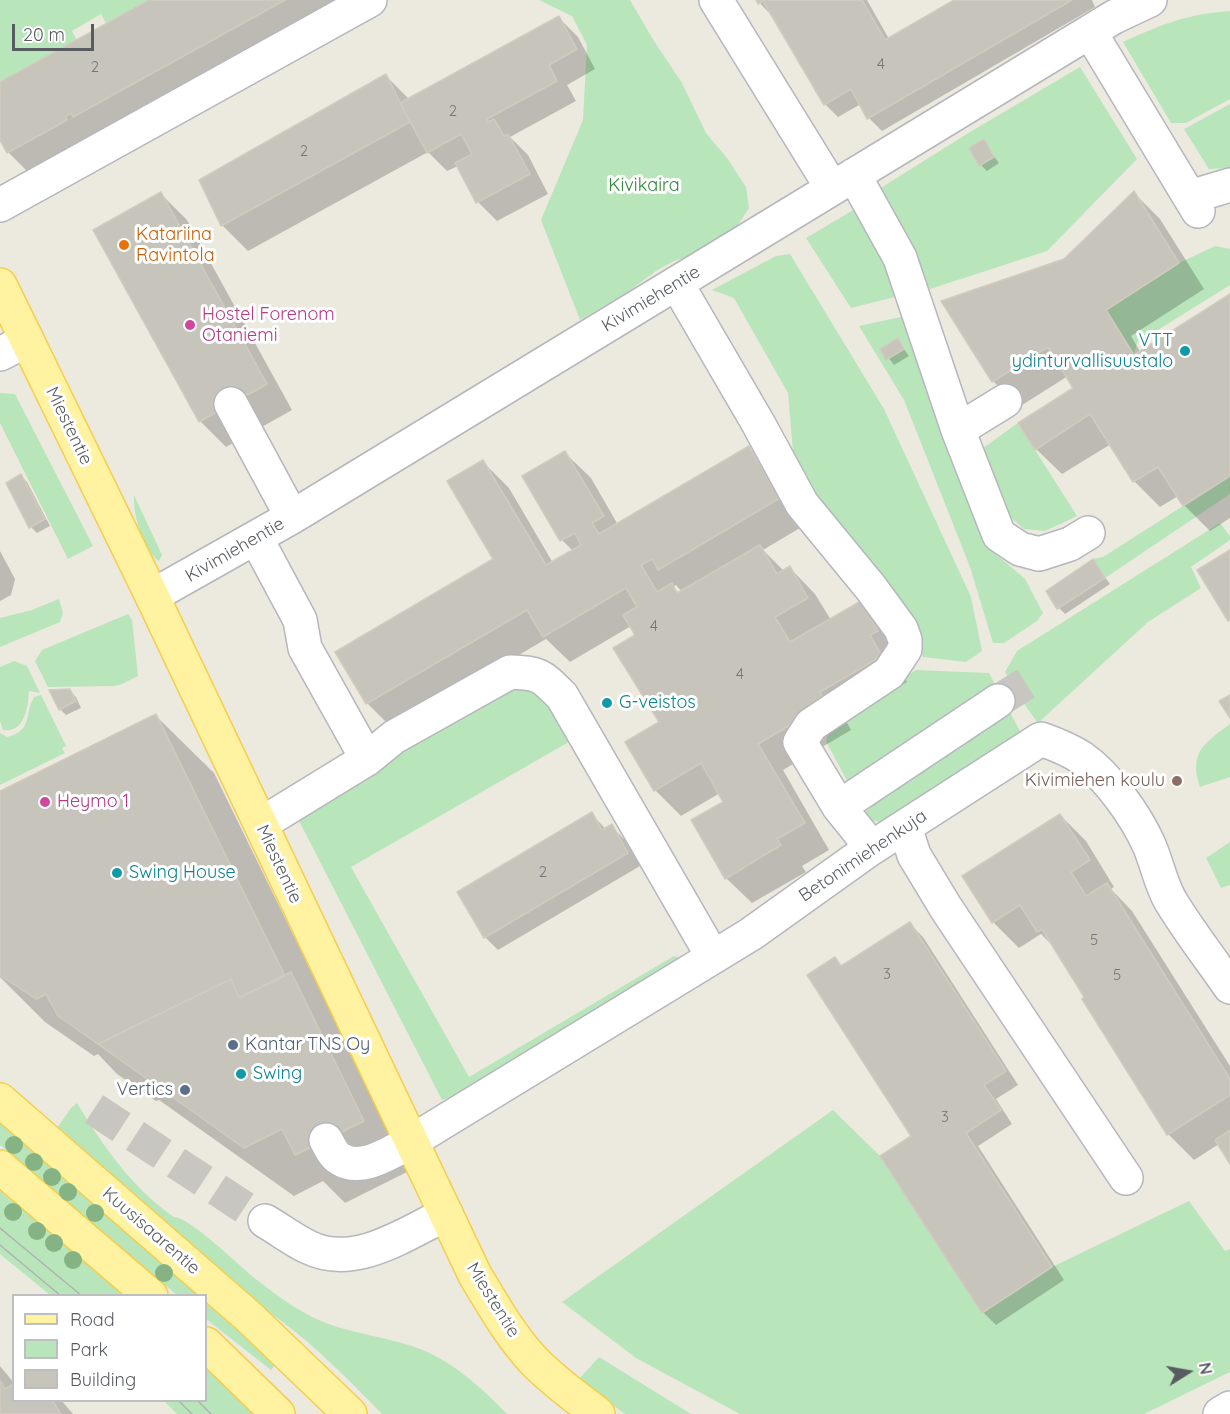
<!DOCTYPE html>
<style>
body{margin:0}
#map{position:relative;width:1230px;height:1414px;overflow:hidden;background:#ece9df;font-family:Quicksand,sans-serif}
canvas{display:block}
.legend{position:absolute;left:12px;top:1294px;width:195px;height:108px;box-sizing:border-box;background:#fff;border:2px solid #bcbec0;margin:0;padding:8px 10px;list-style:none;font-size:18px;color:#585c61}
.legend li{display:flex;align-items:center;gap:12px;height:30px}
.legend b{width:30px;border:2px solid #bcbec0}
.north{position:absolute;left:1158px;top:1342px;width:60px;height:60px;-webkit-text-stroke:4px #fff;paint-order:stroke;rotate:79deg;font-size:16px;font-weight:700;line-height:24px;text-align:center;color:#585c61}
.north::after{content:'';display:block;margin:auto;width:21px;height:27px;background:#585c61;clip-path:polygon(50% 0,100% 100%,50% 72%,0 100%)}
.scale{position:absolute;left:12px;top:24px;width:82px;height:27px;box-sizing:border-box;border:3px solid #585c61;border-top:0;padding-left:8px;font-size:18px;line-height:21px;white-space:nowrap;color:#585c61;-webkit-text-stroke:4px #fff;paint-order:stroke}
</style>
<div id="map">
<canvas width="1230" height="1414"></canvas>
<ul class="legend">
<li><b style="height:8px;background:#fff3a1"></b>Road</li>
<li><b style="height:16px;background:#b9e5bb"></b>Park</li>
<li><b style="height:16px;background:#c7c4bc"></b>Building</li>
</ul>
<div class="north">N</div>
<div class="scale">20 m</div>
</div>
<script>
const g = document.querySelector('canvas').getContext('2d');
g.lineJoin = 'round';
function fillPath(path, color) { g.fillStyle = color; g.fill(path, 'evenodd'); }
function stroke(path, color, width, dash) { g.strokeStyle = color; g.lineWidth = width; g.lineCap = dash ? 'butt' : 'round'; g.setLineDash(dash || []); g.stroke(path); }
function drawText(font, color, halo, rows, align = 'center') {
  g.font = font + ' Quicksand,sans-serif'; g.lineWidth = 6; g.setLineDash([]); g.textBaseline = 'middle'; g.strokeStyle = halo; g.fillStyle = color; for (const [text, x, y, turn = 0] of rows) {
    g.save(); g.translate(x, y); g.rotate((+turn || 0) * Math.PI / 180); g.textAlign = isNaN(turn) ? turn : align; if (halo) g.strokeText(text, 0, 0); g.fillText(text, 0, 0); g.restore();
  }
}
const green = new Path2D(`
 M0 0H149L106 23 101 14 72 31 77 40 0 82Z
 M539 0H630L654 41 682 83 706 133 727 158 746 187 749 208 738 225 724 238 700 253 674 261 656 271 626 293 580 320 541 220 583 120 587 45 572 16Z
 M1230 11V99L1186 123H1171L1123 42C1163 24 1186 14 1230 11Z
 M1080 67 1137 159 1047 251 930 289 879 189 970 132Z
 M1230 104V168L1209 169 1184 129Z
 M855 209 903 295 851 308 806 238Z
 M1215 246 1230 249V285L1137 343 1134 355 1106 310 1179 263Z
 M790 254 884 409 971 597 982 651 966 662 923 657 907 616 844 527 795 475 788 393 734 298 712 290 776 256Z
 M905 316 970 508 990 549 1025 579 1043 613 1037 621 1004 643H993L970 567 904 400 859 326Z
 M0 393 15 394 93 546 68 559 0 423Z
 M1018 423 1077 516 1045 531 1024 529 1000 508 983 448Z
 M1230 476V494L1105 578 1093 559 1103 557Z
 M134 495 162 555 159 561C142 550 133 514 134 495Z
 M1220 523 1230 536V540L1191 567 1201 588 1148 622 1038 723 1022 701 1005 672 1017 651Z
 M59 599 63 613 60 622 0 647V618L32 610Z
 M128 614 132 620 138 676 122 684 114 686 48 687 35 661 42 650Z
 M14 661 27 666 40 693 29 691C28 707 25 733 3 730L0 721V667Z
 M916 670 989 673 1021 733 881 822 869 820 865 812 892 788 876 765 847 781 826 741 831 722Z
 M503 684H530L548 695 574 739 351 867 469 1077 674 956 681 958 473 1091 442 1100 295 813Z
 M41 695 66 746 62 748 65 753 0 785V733L7 737C33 731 24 714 34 697Z
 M1230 724V777L1200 787C1188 752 1205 743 1230 724Z
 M1230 842V885L1221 888 1206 858Z
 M77 1103C103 1146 132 1188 174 1217 189 1217 239 1265 253 1277 268 1288 282 1300 298 1309 333 1332 376 1334 415 1347 450 1359 482 1388 507 1414H382C343 1374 306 1336 260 1306L57 1128 71 1108Z
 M833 1110 880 1156 982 1313 1052 1267 1189 1201 1225 1251 1230 1249V1372L1144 1414H740L636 1358 562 1302Z
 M0 1121 202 1295H177L0 1145Z
 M0 1191 125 1295H50L0 1254Z
 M206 1299 277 1363 271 1370 206 1319Z
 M599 1357 691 1414H625L578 1380Z
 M206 1368 252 1413 253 1414H177L164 1401 206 1400Z`);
const shadow = new Path2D(`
 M152 0H387L45 189 8 152 0 137V84Z
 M757 0H867L889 39 957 0H1092L1095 7 882 131 869 118 861 104 838 117 825 104 772 16Z
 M558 17 578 37 595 69 567 85 576 101 510 137 528 155 548 194 497 221 478 202 458 166 447 171 428 152 248 251 222 225 386 76 409 99Z
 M983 141 999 163 987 171 981 165Z
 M1134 193 1160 219 1204 289 1131 336 1141 353 1230 296V518L1210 531 1184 505 1178 496 1160 507 1134 481 1111 444 1062 474 1036 449 1075 388 1068 376 1019 407 993 381 1065 260Z
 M161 194 187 220 292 410 226 447 200 421Z
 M897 340 909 356 894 365 882 349Z
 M749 448 775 474 805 525 763 550 784 571 790 568 815 594 831 620 861 602 886 628 895 662 907 682 845 719 851 730 783 770 829 850 802 866 806 872 752 903 726 878 725 802 720 793 681 816 655 790 661 722 637 635 631 626 570 662 546 639 393 729 367 703 495 560 483 462 509 488 553 563 573 551 562 540 524 477 565 453 591 478 618 525ZM676 585 682 592 680 594 673 587Z
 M21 476 27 482 50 526 37 533 31 527Z
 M0 551 15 579 11 595 0 601Z
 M1093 561 1110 584 1065 614 1059 608Z
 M70 691 76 697 81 708 66 715 60 709Z
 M156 716 214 773 333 1016 339 1023 411 1170 345 1203 323 1181 294 1196 159 1100 156 1101 117 1074 98 1054 94 1056 45 1022 0 977V792Z
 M591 814 606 829 611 826 624 839 640 866 498 950 485 937Z
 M1060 815 1086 841 1114 887 1111 889 1132 911 1230 1066V1161L1219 1144 1194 1160 1168 1134 1084 999 1086 997 1057 950 1041 934 1019 948 993 922Z
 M910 924 923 937 1018 1085 996 1099 1012 1124 978 1146 1064 1280 996 1325 983 1312 913 1136 835 959 842 967Z
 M0 1366 14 1383V1400H61L73 1414H0Z`);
const building = new Path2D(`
 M149 0H285L73 117 71 113 65 117 67 120 7 153 0 140V82Z
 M756 0H862L885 40 954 0H1072L867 119 851 89 824 105 763 1 758 4Z
 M559 16 577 49 549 65 557 81 487 119 488 122 494 119 504 136 508 134 530 174 476 203 455 163 472 154 461 134 427 153 400 103Z
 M386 74 410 122 221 226 199 180Z
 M984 139 994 157 979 166 969 148Z
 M1134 191 1179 263 1106 310 1134 355 1230 294V476L1183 506 1158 467 1133 482 1090 414 1035 450 1018 423 1073 388 1048 347 992 382 941 301 1064 259Z
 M161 192 267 384 199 422 93 230Z
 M898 338 904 349 886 360 880 349Z
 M749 446 780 498 658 570 652 559 641 565 657 592 672 583 677 593 760 545 777 574 790 566 808 598 775 617 790 642 861 601 878 631 870 635 882 656 820 692 826 704 758 744 805 823 777 839 781 845 725 879 691 820 723 802 701 763 654 791 625 742 659 722 613 648 635 635 623 615 637 607 626 588 543 637 527 610 366 704 335 652 493 559 447 481 483 460 546 565 581 545 575 533 560 541 522 476 565 451 604 516 592 523 599 534Z
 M21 474 45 519 29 528 6 483Z
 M1230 550V620L1228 621 1197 570Z
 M1093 559 1105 578 1057 609 1046 591Z
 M70 689 76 701 59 710 49 690Z
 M1230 695V718L1219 701Z
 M156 714 285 976 239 998 231 979 98 1044 58 1016 46 994 36 999 0 975V791Z
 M592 812 602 830 612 824 628 853 484 938 457 892Z
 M1060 814 1090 860 1071 872 1086 896 1107 883 1230 1079V1095L1167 1135 1082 999 1084 997 1042 929 1037 932 1020 905 992 923 962 876Z
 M910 922 1006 1071 984 1085 1001 1110 966 1133 1052 1267 982 1313 880 1156 911 1136 807 975 835 957 841 966Z
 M291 972 364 1121 295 1155 282 1129 244 1148 98 1044 231 979 239 998Z
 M1230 1130V1164L1215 1140Z
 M0 1380 5 1389 14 1384V1400H52L61 1414H0Z`);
const minorTunnel = new Path2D(`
 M998 701 1033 679
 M94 1109 265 1221`);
const minor = new Path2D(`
 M716 0 832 188
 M1090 32 1198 211
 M854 175 900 258 958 430 999 535 1020 549 1039 554 1070 544 1088 533
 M1190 197 1230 185
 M0 205 370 0
 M677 284 758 423 802 504 871 588 901 629 905 640V649L889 673 811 725 800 742 839 807
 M0 354 27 340
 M231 404 292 517
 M958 430 1005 401
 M256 538 300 620 305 648 367 759
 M152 596 292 517 1114 17 1150 0
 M261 824 367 759 394 737 510 672C540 673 541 675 562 696L713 957
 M905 827 914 855 946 908 1126 1178
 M870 849 860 833 839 807 998 701
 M326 1140C330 1147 333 1155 340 1159 362 1173 393 1151 412 1141L751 934 870 849 1041 739C1055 744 1070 750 1082 758 1108 776 1136 816 1149 845 1157 863 1160 882 1170 900 1188 930 1210 958 1230 987
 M265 1221C279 1229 293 1240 308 1247 354 1270 405 1234 446 1214
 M1220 1414 1230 1408`);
const major = new Path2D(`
 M0 285 152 596 475 1275C493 1305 510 1335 533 1360 553 1381 576 1397 598 1414
 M0 1100 249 1317 350 1414
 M0 1167 151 1296
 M206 1344 278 1414`);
const tram = new Path2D(`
 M0 1228 82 1296
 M0 1245 61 1296
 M178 1400 192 1414
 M197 1400 211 1414`);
const trees = [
 [14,1145],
 [34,1162],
 [52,1177],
 [68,1192],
 [13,1212],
 [95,1213],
 [37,1231],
 [54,1243],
 [73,1260],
 [164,1273]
];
const markers = [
 [124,245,6,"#e8710a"],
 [190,325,6,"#d1479c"],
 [1185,351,6,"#0f9aa8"],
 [607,703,6,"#0f9aa8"],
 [1177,781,6,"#8d6e63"],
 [45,802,6,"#d1479c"],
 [117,873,6,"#0f9aa8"],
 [233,1045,6,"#5c6f8a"],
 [241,1074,6,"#0f9aa8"],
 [185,1090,6,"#5c6f8a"]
];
const numberNames = [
 ["4",881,64],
 ["2",95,67],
 ["2",453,111],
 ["2",304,151],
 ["4",654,626],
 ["4",740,674],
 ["2",543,872],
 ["5",1094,940],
 ["3",887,974],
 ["5",1117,975],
 ["3",945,1117]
];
const parkNames = [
 ["Kivikaira",644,186]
];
const foodNames = [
 ["Katariina",136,235],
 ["Ravintola",136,256]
];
const streetNames = [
 ["Kivimiehentie",651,299,-31],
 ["Miestentie",69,426,64],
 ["Kivimiehentie",235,550,-30],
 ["Betonimiehenkuja",863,856,-34],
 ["Miestentie",279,864,65],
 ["Kuusisaarentie",151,1231,41],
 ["Miestentie",493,1300,58]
];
const hotelNames = [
 ["Hostel Forenom",202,315],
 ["Otaniemi",202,336],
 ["Heymo 1",57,802]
];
const cultureNames = [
 ["VTT",1173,341,"right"],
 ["ydinturvallisuustalo",1173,362,"right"],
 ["G-veistos",619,703],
 ["Swing House",129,873],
 ["Swing",253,1074]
];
const educationNames = [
 ["Kivimiehen koulu",1165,781]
];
const serviceNames = [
 ["Kantar TNS Oy",245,1045],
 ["Vertics",173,1090,"right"]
];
fillPath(green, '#b9e5bb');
fillPath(shadow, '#0003');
fillPath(building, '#c7c4bc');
stroke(building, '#d1cbbd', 1.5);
stroke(minorTunnel, '#c7c6c0', 33, [33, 16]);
stroke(minor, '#b5b7bd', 36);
stroke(major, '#f6cd4d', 36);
stroke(minor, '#fff', 33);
stroke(major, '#fff3a1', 33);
stroke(tram, '#b1b2b2', 1.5);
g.fillStyle = '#85b383';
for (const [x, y] of trees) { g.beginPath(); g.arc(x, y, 9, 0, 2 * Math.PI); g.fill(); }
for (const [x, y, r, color] of markers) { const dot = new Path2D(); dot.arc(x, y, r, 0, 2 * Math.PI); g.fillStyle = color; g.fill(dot); stroke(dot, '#fff', 2); }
drawText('15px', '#747678', null, numberNames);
drawText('18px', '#318638', '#fff', parkNames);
drawText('18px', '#c56008', '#fff', foodNames, 'left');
drawText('18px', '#585c61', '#fff', streetNames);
drawText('18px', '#b23c85', '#fff', hotelNames, 'left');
drawText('18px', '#0d838f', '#fff', cultureNames, 'left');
drawText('18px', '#785e54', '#fff', educationNames, 'right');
drawText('18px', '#4e5e75', '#fff', serviceNames, 'left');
</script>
